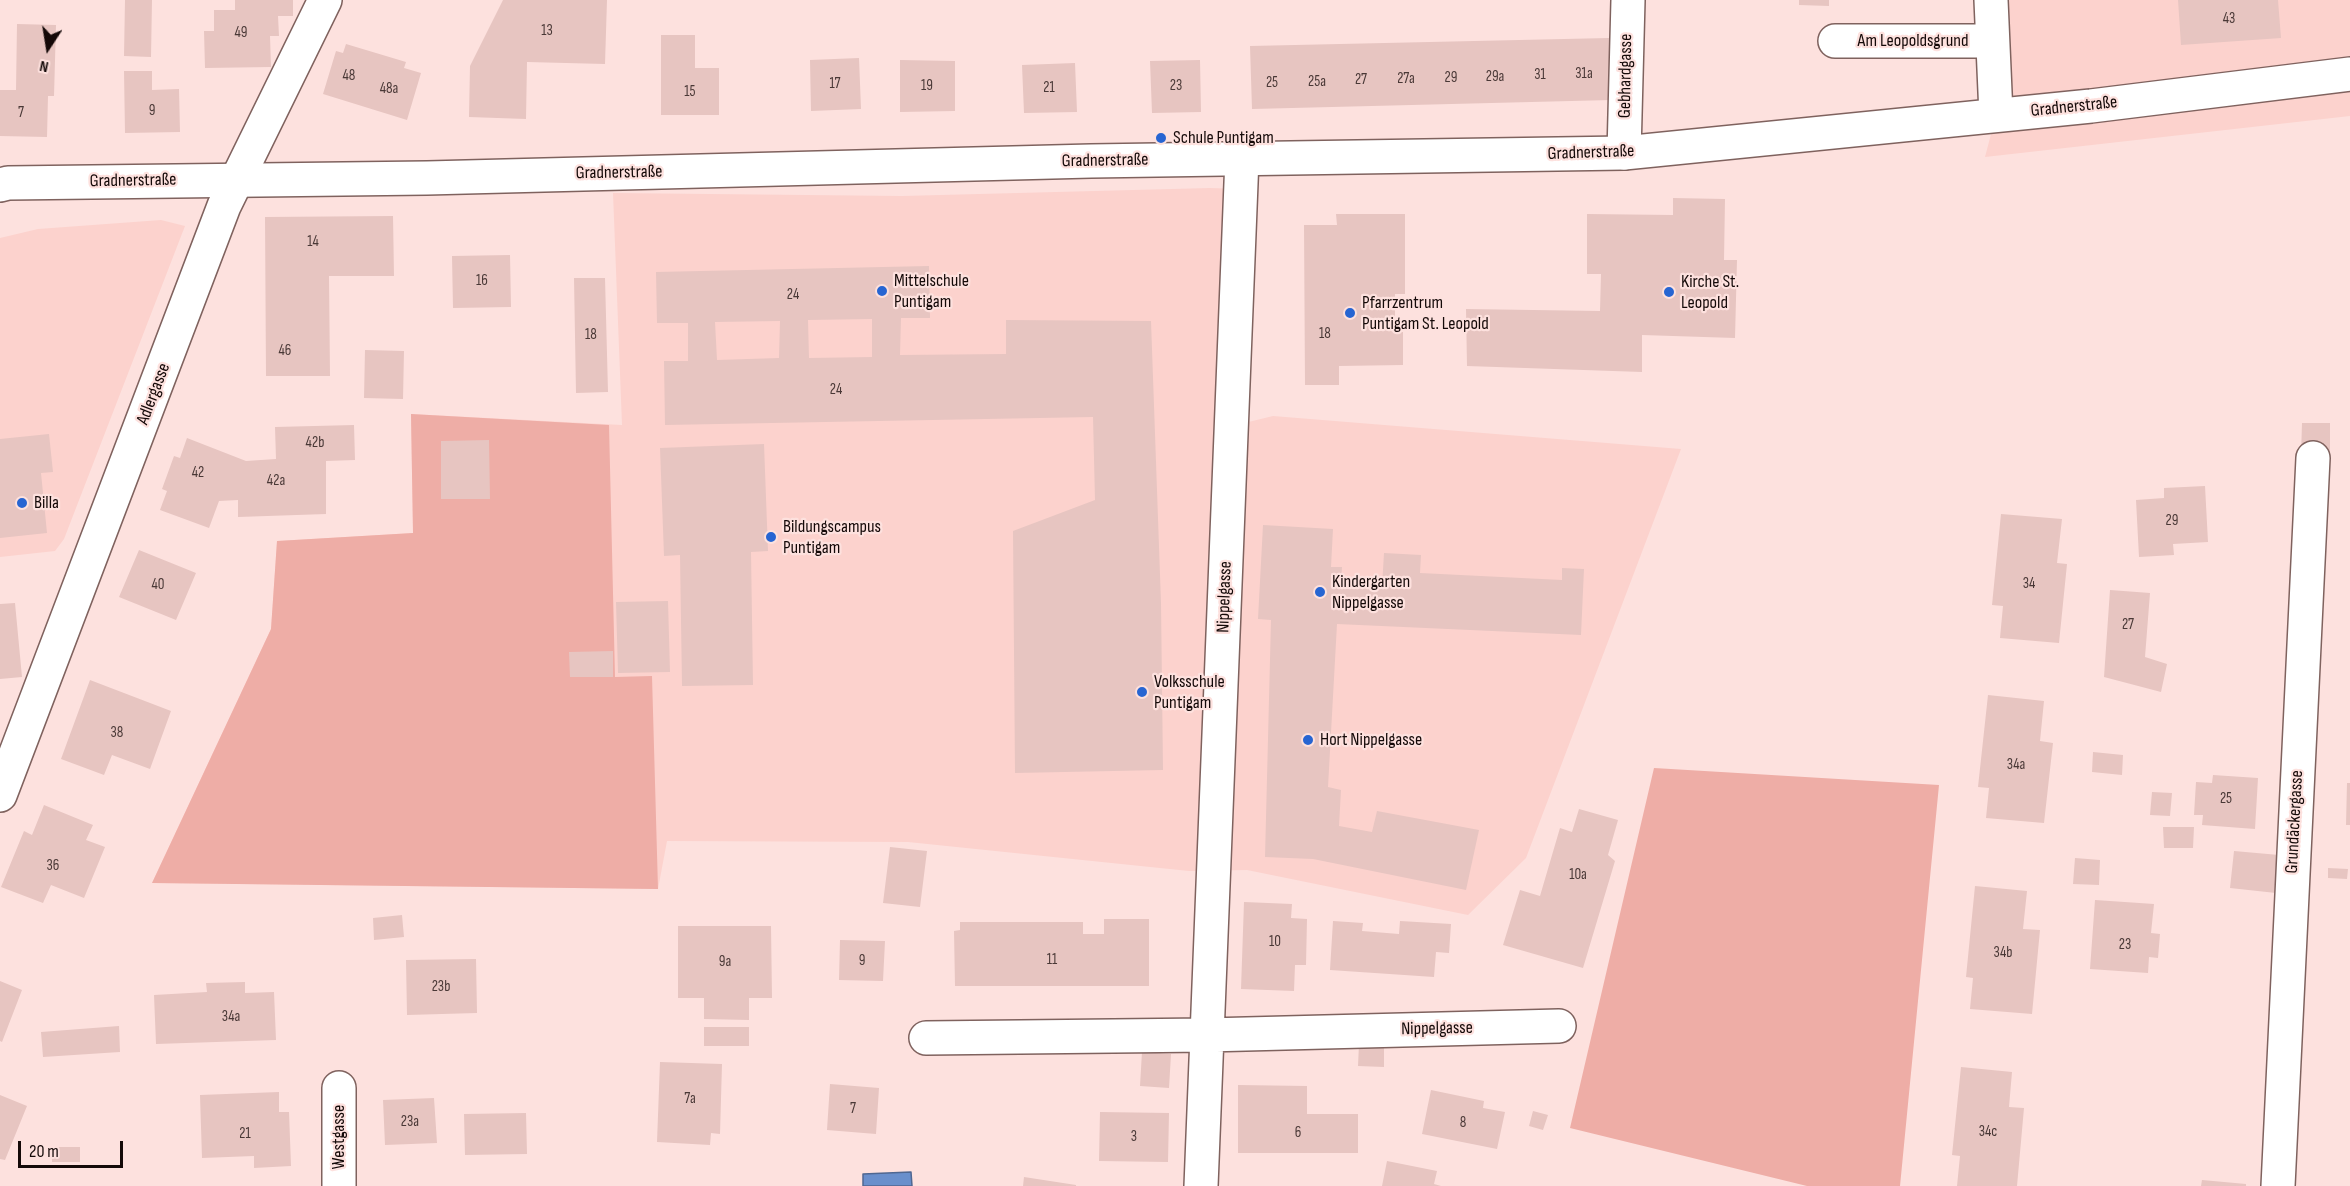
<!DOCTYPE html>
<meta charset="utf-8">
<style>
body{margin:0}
#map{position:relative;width:2350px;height:1186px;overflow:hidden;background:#fde1de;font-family:"Sofia Sans Condensed",sans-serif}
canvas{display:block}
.north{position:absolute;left:18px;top:18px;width:60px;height:60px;-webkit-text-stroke:4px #fde1de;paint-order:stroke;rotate:192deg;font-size:16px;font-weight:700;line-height:24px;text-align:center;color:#140908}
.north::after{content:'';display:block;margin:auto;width:21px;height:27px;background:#140908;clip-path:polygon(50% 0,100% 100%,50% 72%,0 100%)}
.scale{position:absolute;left:18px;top:1141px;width:105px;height:27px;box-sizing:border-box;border:3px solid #140908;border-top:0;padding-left:8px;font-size:18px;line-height:21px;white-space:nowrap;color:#140908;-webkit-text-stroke:4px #fde1de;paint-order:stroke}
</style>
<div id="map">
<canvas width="2350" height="1186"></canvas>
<div class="north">N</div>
<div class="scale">20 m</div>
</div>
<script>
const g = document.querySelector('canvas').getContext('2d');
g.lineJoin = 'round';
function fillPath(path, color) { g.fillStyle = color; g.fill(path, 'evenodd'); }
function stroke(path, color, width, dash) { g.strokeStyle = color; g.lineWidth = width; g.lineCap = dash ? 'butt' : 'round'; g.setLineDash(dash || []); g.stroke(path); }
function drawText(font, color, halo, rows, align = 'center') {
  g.font = font + ' "Sofia Sans Condensed",sans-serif'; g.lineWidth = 4.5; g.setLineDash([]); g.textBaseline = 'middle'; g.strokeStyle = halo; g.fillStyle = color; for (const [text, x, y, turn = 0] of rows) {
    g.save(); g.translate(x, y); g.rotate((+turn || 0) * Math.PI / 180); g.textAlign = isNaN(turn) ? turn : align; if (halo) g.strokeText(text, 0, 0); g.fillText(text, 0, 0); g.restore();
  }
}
const built = new Path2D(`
 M1991 0H2350V116L1985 157 1996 115Z
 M1210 188 1241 189 1232 426 1273 416 1681 449 1526 858 1468 915 1247 870 1189 871 908 842 667 841 658 889 152 883 271 629 277 541 413 533 411 414 622 425 613 193 902 196Z
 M161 220 185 226 64 539 55 551 0 557V238L38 229Z`);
const green = new Path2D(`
 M411 414 609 425 615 677 652 676 658 889 152 883 271 629 277 541 413 533Z
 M1654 768 1939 785 1900 1186H1807L1570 1128Z`);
const water = new Path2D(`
 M911 1172 912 1186H863V1174Z`);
const building = new Path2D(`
 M125 0H152L151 57 124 56Z
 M235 0H293V16H278L279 36H270L271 67 205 68 204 31H214V10H235Z
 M503 0H607L605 64 527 62 526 119 469 117 470 66Z
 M1799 0H1829V6L1799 5Z
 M2178 0H2278L2281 38 2181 45Z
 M17 24 56 25 54 96H48L47 137 0 136V90H16Z
 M661 35H695V68H719V115H661Z
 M1609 38 1611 100 1252 109 1250 46Z
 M346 44 406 62 404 68 421 73 407 120 323 94 336 51 343 53Z
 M859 58 861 109 811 111 810 60Z
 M900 60 955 61V111L900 112Z
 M1200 60 1201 112 1152 113 1150 61Z
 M1075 63 1077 112 1024 113 1022 65Z
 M124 71H152V90L179 89 180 132 125 133Z
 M1673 198 1725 199 1724 260H1737L1735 338 1642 335V372L1467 366 1466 309 1600 311 1601 274H1587V214L1673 215Z
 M1336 214H1405V294H1395V332H1403V365L1339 366V385H1305L1304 225H1337Z
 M393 216 394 276H329L330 376H266L265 217Z
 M510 255 511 307 453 308 452 256Z
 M929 266 930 318H901L900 355 1006 354V320L1151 321 1161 603 1163 770 1015 773 1013 531 1095 500 1093 417 665 425 664 361H688V323H657L656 272ZM872 319V357L809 358 808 320ZM780 321 779 358 717 360 715 322Z
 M574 278H605L608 392 576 393Z
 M365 350 404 351 403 399 364 398Z
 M2302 423H2330V455H2301Z
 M354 425 355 460 326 461V514L238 517V500L219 501 209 528 160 510 167 491 162 489 174 456 180 458 187 438 246 461 276 459 275 427Z
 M49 434 53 472 41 473 47 533 0 538V439Z
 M489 440 490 499H441V441Z
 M764 444 768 551 751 552 753 685 682 686 680 555 664 556 660 448Z
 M2205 486 2208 542 2173 544 2174 555 2139 557 2136 500 2164 498V488Z
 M2001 514 2062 519 2057 563 2067 564 2059 643 2000 638 2003 606 1992 605Z
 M1263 525 1333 529 1331 567H1342L1341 585 1382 587 1384 553 1421 555 1420 573 1562 580V568L1584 569 1581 635 1337 624 1328 787 1341 790 1339 826 1372 832 1377 811 1479 830 1466 890 1313 859 1265 857 1271 620 1258 619Z
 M139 550 196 573 176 620 119 597Z
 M2110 590 2150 593 2145 657 2167 664 2161 692 2104 677Z
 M668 601 670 672 618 673 616 602Z
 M15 603 22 677 0 679V604Z
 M613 651V677H570L569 652Z
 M90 680 171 711 150 769 112 755 104 775 61 759Z
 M1988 695 2044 701 2040 741 2053 743 2044 823 1986 818 1989 788 1978 787Z
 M2093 752 2123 755 2122 775 2092 772Z
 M2213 775 2258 778 2255 829 2202 825 2203 815H2194L2196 782 2212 783Z
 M2347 783H2350V825H2346Z
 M2152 792 2172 793 2170 816 2150 815Z
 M44 805 93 825 86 840 105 847 84 898 51 885 43 903 1 887 24 831 32 835Z
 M1579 809 1618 820 1608 855 1615 861 1583 968 1503 945 1520 890 1540 896 1560 828 1572 832Z
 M2163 827H2194L2193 848H2164Z
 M890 847 927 851 920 907 883 903Z
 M2234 851 2279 855 2276 893 2230 888Z
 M2075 858 2100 860 2099 885 2073 884Z
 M2328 868 2348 869 2347 879 2328 878Z
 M1975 886 2027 891 2023 929 2040 930 2032 1014 1970 1009 1973 978 1966 977Z
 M2095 900 2154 904 2151 933 2160 934 2158 958 2149 957 2148 973 2090 969Z
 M1244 902 1292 904 1291 918 1307 919 1306 965H1295L1294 991 1241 989Z
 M402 915 404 937 374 940 373 918Z
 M1104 919H1149V986H955L954 931 960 930V922H1083V934H1104Z
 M1333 921 1363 923 1362 931 1399 934 1400 921 1451 924 1449 953 1436 952 1434 977 1330 970Z
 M678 926H771L772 998H749V1020L704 1019V998H678Z
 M840 940 885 941 883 981 839 980Z
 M476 959 477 1013 407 1015 406 960Z
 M0 981 22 990 2 1042 0 1041Z
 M245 982V993L274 992 276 1040 156 1044 154 995 207 992 206 983Z
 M119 1026 120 1052 43 1057 41 1032Z
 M704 1027H749V1046H704Z
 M1359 1044H1384V1067L1358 1066Z
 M1142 1052 1171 1054 1169 1088 1140 1086Z
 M660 1062 722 1064 720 1134 711 1133 710 1145 657 1142Z
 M1961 1067 2012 1072 2009 1107 2024 1108 2017 1186H1957L1960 1156 1952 1155Z
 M830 1084 879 1088 876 1134 827 1130Z
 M1238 1085 1307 1086V1114H1358V1153H1238Z
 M1431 1090 1484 1101 1483 1108 1505 1112 1497 1149 1422 1134Z
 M279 1092V1112H289L291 1166 254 1168V1156L202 1158 200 1095Z
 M0 1095 27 1106 5 1160 0 1159Z
 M434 1098 437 1143 385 1145 383 1100Z
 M1533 1111 1548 1115 1543 1130 1529 1126Z
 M1100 1112 1169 1113 1168 1162 1099 1161Z
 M526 1113 527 1154 465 1155 464 1114Z
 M52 1147H80V1162H52Z
 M1387 1161 1437 1171 1434 1184 1441 1186H1382Z
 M1024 1177 1076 1185V1186H1023Z
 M2202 1180 2246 1184V1186H2201Z`);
const minor = new Path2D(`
 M1991 0 1996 115
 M1835 41H1991
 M1624 153 1628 0
 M0 795 224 206 325 0
 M926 1038 1207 1035 1559 1026
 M339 1186V1088
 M1201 1186 1242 158
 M2278 1186 2313 458`);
const secondary = new Path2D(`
 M0 185 8 183 427 178 1091 161 1624 153 2091 106 2350 74`);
const markers = [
 [1161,138,6,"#2765d2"],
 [882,291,6,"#2765d2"],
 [1669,292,6,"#2765d2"],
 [1350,313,6,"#2765d2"],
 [22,503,6,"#2765d2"],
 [771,537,6,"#2765d2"],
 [1320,592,6,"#2765d2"],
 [1142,692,6,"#2765d2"],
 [1308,740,6,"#2765d2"]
];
const numberNames = [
 ["43",2229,19],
 ["13",547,31],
 ["49",241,33],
 ["31a",1584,74],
 ["31",1540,75],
 ["48",349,76],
 ["29a",1495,77],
 ["29",1451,78],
 ["27a",1406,79],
 ["27",1361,80],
 ["25a",1317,82],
 ["25",1272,83],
 ["17",835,84],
 ["19",927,86],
 ["23",1176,86],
 ["21",1049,88],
 ["48a",389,89],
 ["15",690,92],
 ["9",152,111],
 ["7",21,113],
 ["14",313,242],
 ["16",482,281],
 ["24",793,295],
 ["18",1325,334],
 ["18",591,335],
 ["46",285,351],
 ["24",836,390],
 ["42b",315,443],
 ["42",198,473],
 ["42a",276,481],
 ["29",2172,521],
 ["34",2029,584],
 ["40",158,585],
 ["27",2128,625],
 ["38",117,733],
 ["34a",2016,765],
 ["25",2226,799],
 ["36",53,866],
 ["10a",1578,875],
 ["10",1275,942],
 ["23",2125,945],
 ["34b",2003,953],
 ["11",1052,960],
 ["9",862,961],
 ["9a",725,962],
 ["23b",441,987],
 ["34a",231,1017],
 ["7a",690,1099],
 ["7",853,1109],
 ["23a",410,1122],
 ["8",1463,1123],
 ["34c",1988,1132],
 ["6",1298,1133],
 ["21",245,1134],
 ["3",1134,1137]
];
const streetNames = [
 ["Am Leopoldsgrund",1913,41],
 ["Gebhardgasse",1626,76,-89],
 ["Gradnerstraße",2074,107,-6],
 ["Gradnerstraße",1591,153,-2],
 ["Gradnerstraße",1105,161,-1],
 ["Gradnerstraße",619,173,-1],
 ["Gradnerstraße",133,181,-1],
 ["Adlergasse",154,394,-69],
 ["Nippelgasse",1225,597,-88],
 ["Grundäckergasse",2295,822,-87],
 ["Nippelgasse",1437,1029,-1],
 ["Westgasse",339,1137,-90]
];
const poiNames = [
 ["Schule Puntigam",1173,138],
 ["Mittelschule",894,281],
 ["Puntigam",894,302],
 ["Kirche St.",1681,282],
 ["Leopold",1681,303],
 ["Pfarrzentrum",1362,303],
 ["Puntigam St. Leopold",1362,324],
 ["Billa",34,503],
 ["Bildungscampus",783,527],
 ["Puntigam",783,548],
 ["Kindergarten",1332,582],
 ["Nippelgasse",1332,603],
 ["Volksschule",1154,682],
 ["Puntigam",1154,703],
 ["Hort Nippelgasse",1320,740]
];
fillPath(built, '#fcd2cd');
fillPath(green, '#eeada6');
fillPath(water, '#6a8fcc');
stroke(water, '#506791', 1.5);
fillPath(building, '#e7c5c1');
stroke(minor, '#7f625e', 36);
stroke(secondary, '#7f625e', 36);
stroke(minor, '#fff', 33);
stroke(secondary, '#fff', 33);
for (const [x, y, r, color] of markers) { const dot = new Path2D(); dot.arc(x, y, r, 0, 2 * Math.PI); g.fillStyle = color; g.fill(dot); stroke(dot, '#fde1de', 2); }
drawText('15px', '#493836', null, numberNames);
drawText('18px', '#140908', '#fde1de', streetNames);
drawText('18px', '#140908', '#fde1de', poiNames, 'left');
</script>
